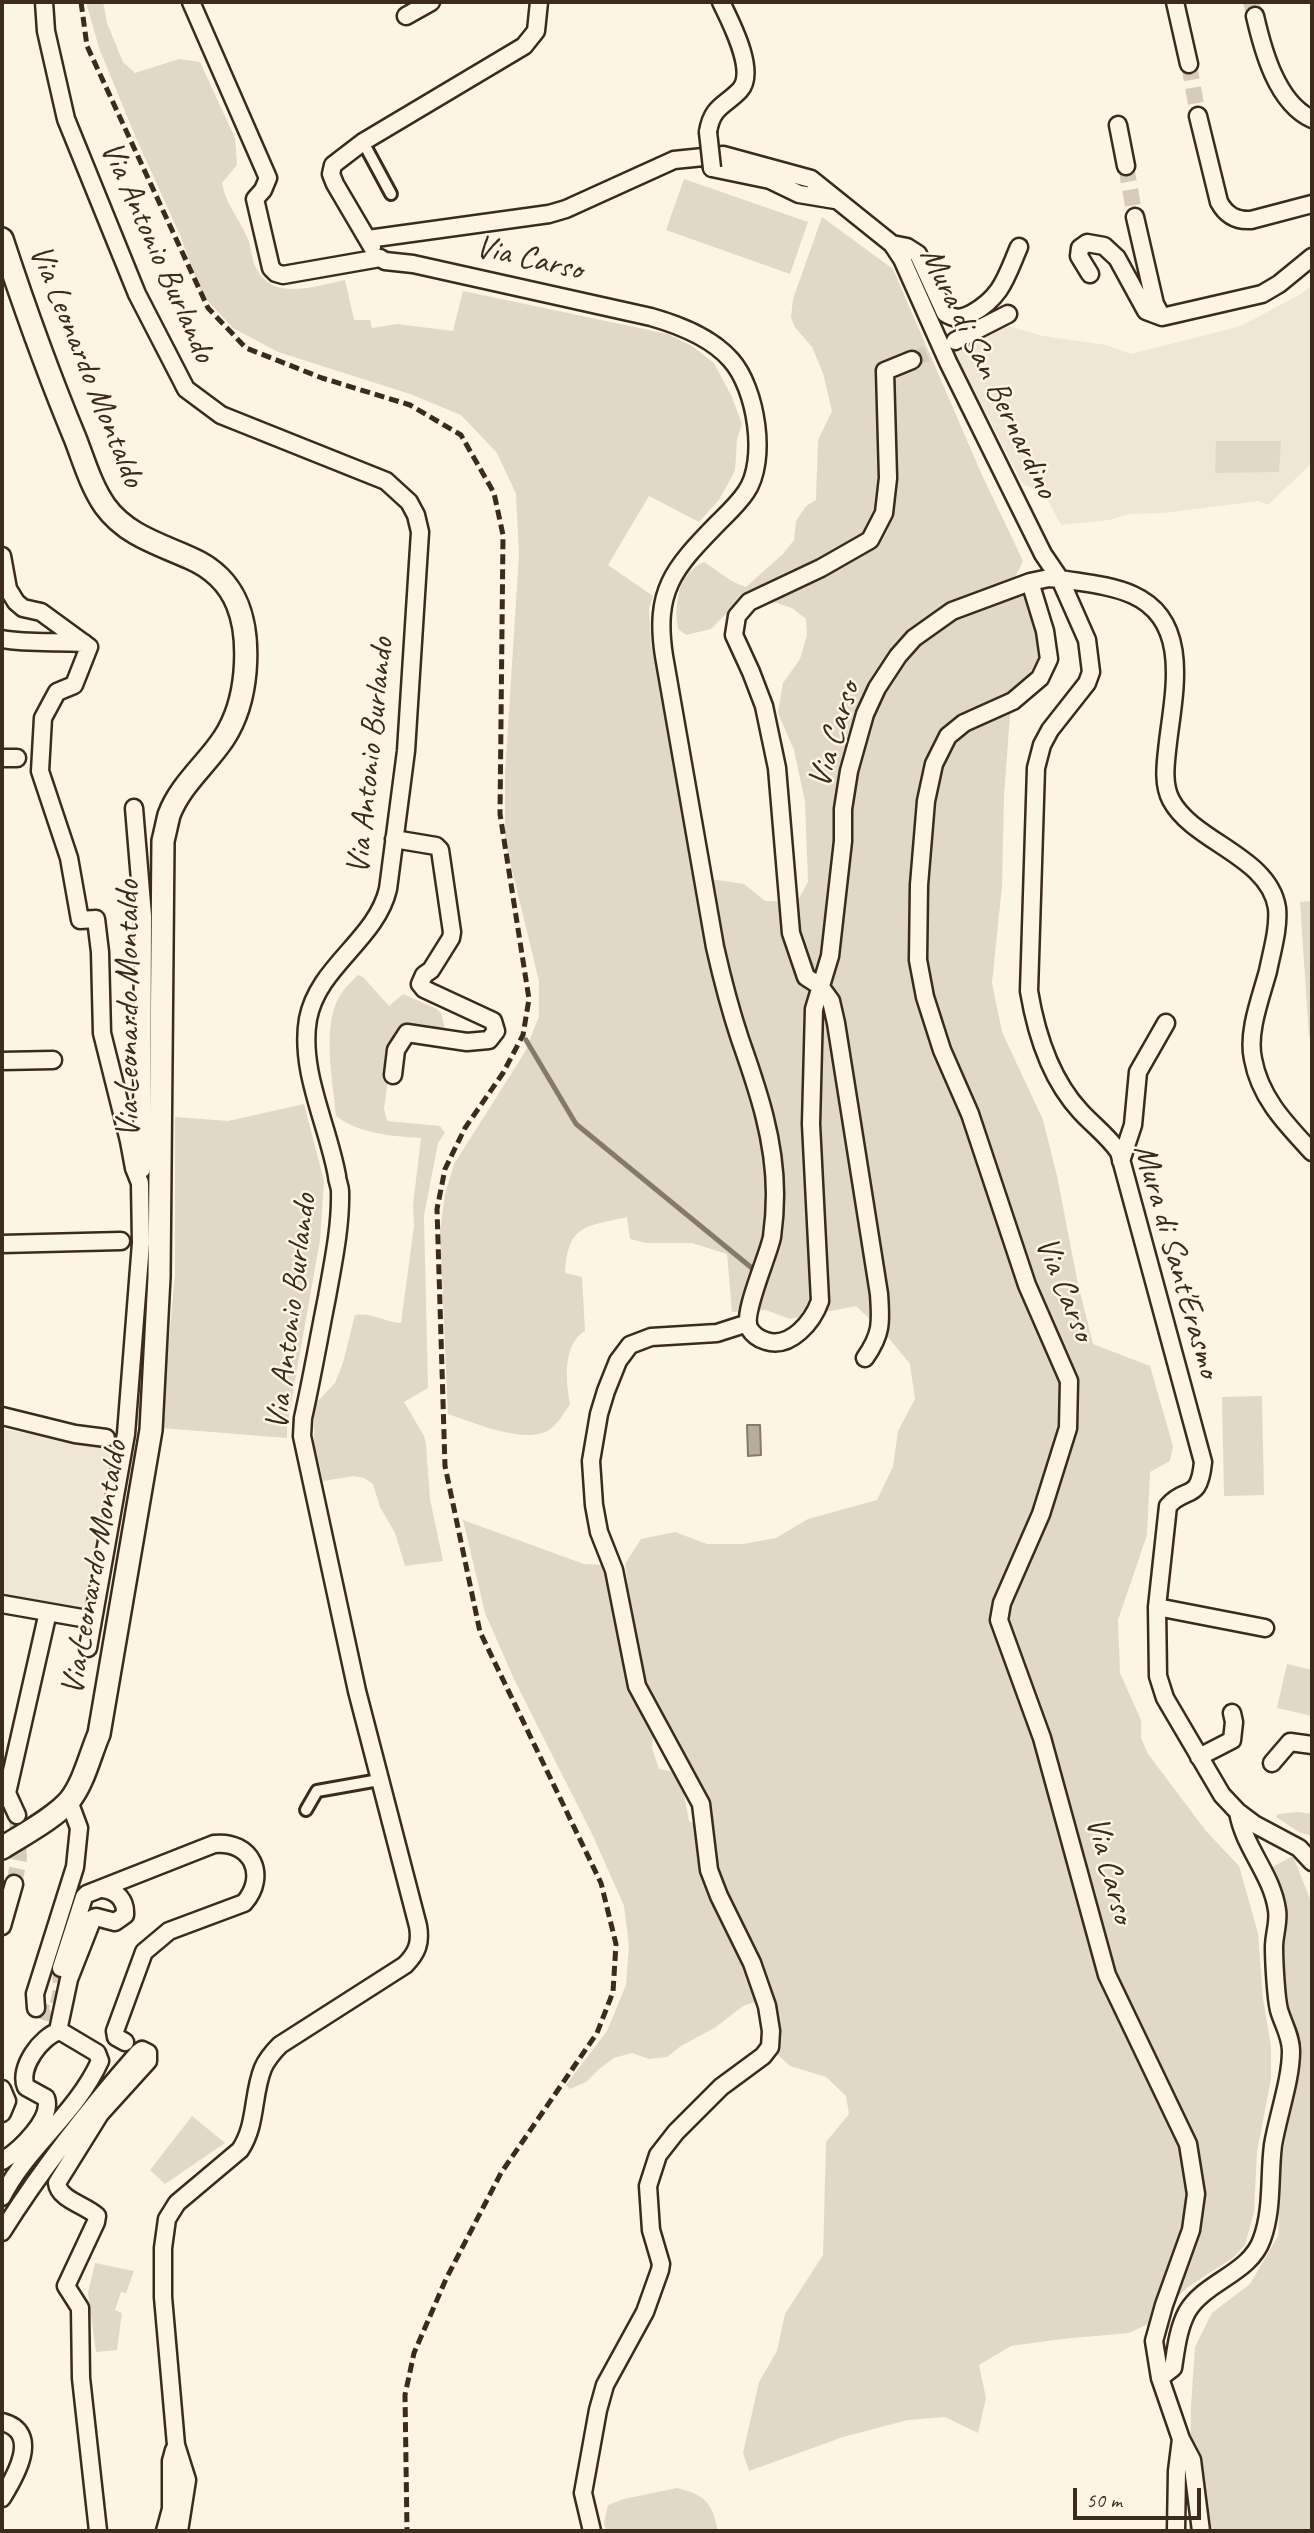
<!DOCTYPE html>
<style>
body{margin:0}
#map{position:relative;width:1314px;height:2533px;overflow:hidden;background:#fcf5e5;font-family:Caveat,sans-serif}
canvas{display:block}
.frame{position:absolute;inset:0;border:4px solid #3b2a1e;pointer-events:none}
.scale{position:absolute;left:1073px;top:2488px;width:128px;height:32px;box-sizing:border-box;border:4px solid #3b2a1e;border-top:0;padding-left:9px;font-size:21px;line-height:24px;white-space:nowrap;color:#3b2a1e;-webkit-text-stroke:5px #fcf5e5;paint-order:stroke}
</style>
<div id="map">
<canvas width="1314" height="2533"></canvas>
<div class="frame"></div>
<div class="scale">50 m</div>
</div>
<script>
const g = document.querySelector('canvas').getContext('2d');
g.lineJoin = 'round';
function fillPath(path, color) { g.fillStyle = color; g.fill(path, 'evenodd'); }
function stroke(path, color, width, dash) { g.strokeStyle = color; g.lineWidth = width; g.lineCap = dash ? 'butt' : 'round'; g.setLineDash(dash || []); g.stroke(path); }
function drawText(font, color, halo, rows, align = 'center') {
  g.font = font + ' Caveat,sans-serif'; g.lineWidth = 5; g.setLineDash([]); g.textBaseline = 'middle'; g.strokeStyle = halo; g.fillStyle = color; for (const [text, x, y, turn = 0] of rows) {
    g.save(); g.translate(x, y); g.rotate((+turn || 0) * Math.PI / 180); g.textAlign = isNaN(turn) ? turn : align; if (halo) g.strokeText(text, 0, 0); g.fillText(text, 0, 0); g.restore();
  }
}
const built = new Path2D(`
 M1312 285V463L1268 505 1259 501 1163 513 1129 514 1109 520 1061 525 1043 491 1023 485 953 349 998 323 1043 336 1106 345 1131 354 1241 326 1301 294Z
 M2 1429 71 1440 72 1444 114 1449 88 1610 2 1596Z`);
const green = new Path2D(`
 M86 2H103L107 23 123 62 135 73 179 59 200 62 235 138 237 165 222 183C226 205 238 216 247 237 252 247 251 259 256 268 273 302 315 286 345 280L354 320H370L372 328 397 324 453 331 463 291 668 334 692 346 714 363 732 397 742 424 737 439 735 471 719 500 699 522 649 496 608 565 653 596 649 608 651 644 697 877 744 884 765 901 797 902 808 882 805 802 794 750 778 713 783 683 800 659 807 635 806 619 792 608 768 600 729 611 711 629 686 635 678 629C674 604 678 573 704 562 719 571 729 582 746 587L783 554 794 540 796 521 806 506 816 500 818 440 832 411 823 373 812 347 794 326 791 317 793 299 822 217 893 269 982 475 1023 561 1015 577 1027 597 1037 636 1038 658 1015 700 1010 715 1004 796 1002 886 992 983 1002 1032 1043 1120 1057 1176 1078 1284 1093 1344 1150 1366 1173 1446 1170 1461 1150 1472 1147 1535 1118 1620 1120 1673 1141 1720V1738L1148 1754 1206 1831 1239 1866 1258 1933 1263 1999 1271 2046V2079L1257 2152 1254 2212 1245 2245 1233 2258 1188 2287 1175 2299 1167 2315 1129 2333 1062 2339 1011 2346 979 2365 986 2398 978 2433 945 2417 908 2420 843 2437 749 2471 743 2453 759 2382 777 2351 785 2314 823 2255 826 2142 849 2114 846 2096 826 2077 790 2066 777 2054 779 2018 772 2009 718 1879 709 1834 639 1667 625 1564 641 1539 675 1532 707 1544H743L776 1538 808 1519 877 1500 893 1467 898 1431 915 1399 910 1364 887 1336 856 1306 790 1319 766 1310 732 1312 727 1254 692 1243H646L630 1239 627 1217C585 1227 568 1224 565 1273L582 1277 585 1331C562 1344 566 1382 570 1404 564 1413 558 1424 549 1430 525 1445 472 1422 448 1414L440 1231 445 1194 454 1164 525 1052 539 1016V981L505 841V774L519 554 516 494 497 453 461 415 410 394 278 352 233 328 202 295 180 235 136 138 99 48Z
 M684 179 808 222 790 274 666 230Z
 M1216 441H1281L1279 472 1215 473Z
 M1312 901V1036L1309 1037 1300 902Z
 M358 975 363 977 389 1006 403 994 437 1009 441 1013 446 1032 403 1027 385 1051 384 1062 389 1071 384 1109 387 1121 440 1126 445 1133 438 1143 424 1216 428 1388 404 1402 424 1436 426 1445 430 1499 443 1561 405 1566 395 1533 380 1507 373 1484 364 1478 354 1476 323 1481 314 1443V1405L335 1383 343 1363 355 1315C371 1312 385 1322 401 1323L414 1226 413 1205 421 1138C391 1136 360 1134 336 1116 333 1081 320 1020 343 991 347 985 353 980 358 975Z
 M304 1104 324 1181 320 1240 287 1426V1438L161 1428 175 1274V1117L228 1121Z
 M1262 1396 1264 1495 1224 1496 1222 1397Z
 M463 1520 584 1564 608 1565 654 1729 652 1748 659 1769 674 1772 681 1780 689 1821 698 1826 702 1870 741 1958 755 2002 743 2006 716 2027 681 2046 667 2057 649 2059 632 2053 614 2058 599 2069 586 2082 570 2089 566 2085 607 2031 626 1985 629 1946 624 1906 594 1838 514 1679 485 1613Z
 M1287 1664 1312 1670V1716L1277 1708Z
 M1298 1812 1312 1814V1836L1299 1832 1276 1817 1278 1814Z
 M1293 1856 1312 1904V2531H1196L1189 2528 1191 2406 1195 2347 1212 2313 1250 2284 1278 2236 1279 2215 1275 2214 1296 2053 1294 2021 1285 2004 1281 1964 1259 1874Z
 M192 2116 225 2143 165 2184 150 2170Z
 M95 2263 134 2271 126 2293 121 2292 115 2310 122 2313 117 2350 96 2352 88 2293Z
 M677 2488C705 2495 712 2502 718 2531H606L604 2523 608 2505 624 2499Z`);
const water = new Path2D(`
 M747 1425H760L761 1455 748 1456Z`);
const stream = new Path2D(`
 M526 1040 576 1124 758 1273`);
const minorTunnel = new Path2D(`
 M1251 2 1255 16
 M1189 64 1198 116
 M1126 166 1135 217
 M912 360 952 342
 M14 1884 19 1859 17 1815
 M36 2008 47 2013C65 2008 59 1983 61 1968`);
const pedestrian = new Path2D(`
 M363 142 391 194
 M306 1810 317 1791 379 1780`);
const minor = new Path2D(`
 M44 2 46 31 66 119 137 294 186 389 221 415 386 481 409 502 416 515 420 532 406 751 388 889C376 940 318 966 308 1019 299 1071 328 1125 337 1176 337 1181 340 1186 340 1191 341 1226 333 1263 327 1297 319 1337 312 1378 303 1418L302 1436 357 1691 418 1926C421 1943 417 1953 405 1965L280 2045C273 2052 267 2059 263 2068 252 2095 257 2125 240 2150L177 2203 167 2219 163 2248V2297L176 2445 187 2480 179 2531
 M191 2 268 178 263 190 255 199 271 268 276 273 283 275 380 258
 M1175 2 1189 64
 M406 16 431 2
 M1255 16C1263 51 1277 103 1312 119
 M1198 116 1219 202C1226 215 1236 221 1251 220L1312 204
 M1118 125 1126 166
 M708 132C712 106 725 106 740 90 757 71 730 21 721 2
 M712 168 770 180 799 194 835 200
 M1135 217 1155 304 1162 317
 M368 239 549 214 566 209 674 160 723 155 811 179 892 244 902 259 948 362 1043 554 1060 579 1087 640 1091 672 1087 683 1050 730 1042 745 1036 768 1029 991C1036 1033 1051 1080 1081 1112 1094 1126 1108 1136 1119 1152L1203 1462C1199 1503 1186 1485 1168 1506L1157 1607 1158 1676 1165 1698 1222 1795 1238 1812 1254 1824 1299 1848 1312 1862
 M892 244 907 247 918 254 945 313C954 319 961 319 971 314 1002 297 1006 277 1019 247
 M372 247 335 184 331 174 333 165 363 142 524 46 536 31 539 2
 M380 258 385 261 413 264 651 317C679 325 711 337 731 360 756 388 768 460 746 492 738 504 727 514 717 524 673 569 654 591 664 656L715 947C722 978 730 1009 740 1039 758 1090 775 1140 775 1194 775 1208 774 1223 772 1237 768 1257 742 1313 749 1328 753 1335 759 1339 766 1341 791 1349 813 1321 820 1301L811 1124 814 1009 830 956 843 841V809L849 771 865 714 877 688 898 656 914 638 952 611 1030 582 1045 631 1049 659 1040 678 1013 701 964 723 948 736 934 764 926 801 919 885 918 960 925 997 942 1050 970 1114 1027 1285 1069 1381 1068 1428 1041 1514 1002 1603 999 1620 1042 1738 1107 1975 1188 2144 1196 2194 1191 2230 1164 2305 1154 2341 1160 2378 1181 2439 1192 2460 1201 2531
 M1090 274 1079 256 1080 248 1087 243 1104 246 1117 258 1146 311 1162 317 1262 294 1279 284 1312 257
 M955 341 1008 314
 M2 556 8 589 16 602 23 608 41 612 89 647 74 685 57 692 43 718 40 771 69 858 80 920 96 919 100 952 102 1033 129 1141 134 1168 140 1183 141 1243 126 1434 88 1648
 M1030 582 1049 578 1060 579C1084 583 1111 585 1133 595 1191 621 1174 692 1168 742 1166 761 1162 783 1171 800 1193 842 1269 856 1277 908 1279 928 1272 951 1268 971 1261 997 1247 1032 1253 1059 1260 1098 1286 1124 1312 1152
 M2 639C29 644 56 641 84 643
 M2 758H17
 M134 808 143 916 142 1169
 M2 1061 53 1060
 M393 1075 396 1050 407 1033 467 1042 489 1040 496 1031 493 1021 424 989 420 984 424 975 431 970 451 938 452 932 440 850 436 846 394 839
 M1121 1161 1133 1125 1138 1072 1166 1023
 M2 1244 121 1241
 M865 1358C882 1334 881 1322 879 1294L836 1023 831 1001 820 986 806 977 791 933 777 768 764 706 751 672 734 635 737 616 749 602 821 568 870 540 884 513 888 478 885 371 912 360
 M2 1416 75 1434 106 1438
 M2 1604 93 1620
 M1157 1607 1265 1628
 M1199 1757 1232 1740 1234 1722 1232 1713
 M1272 1763 1290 1742 1312 1745
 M17 1815 7 1793 48 1612
 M2 1926 14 1884
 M61 1968 84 1897 87 1894 214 1844C252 1840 268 1876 244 1903L169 1931 144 1952 115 2031 116 2037 125 2042
 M36 2008 35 1994 75 1867 79 1828 69 1801
 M60 2031 59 2026 69 1979 93 1918 96 1917 115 1922 125 1915C126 1900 117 1891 103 1889
 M2 2089 7 2101 2 2113
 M2 2161C19 2151 53 2119 46 2098L26 2087C18 2068 41 2036 60 2031
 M2 2197C27 2147 76 2114 100 2061L97 2053 60 2031
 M2 2232C42 2168 88 2110 138 2053L142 2050 148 2053V2061L100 2114 57 2183C59 2200 86 2205 97 2216L96 2222 66 2286 80 2308 81 2378 98 2531
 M1160 2378 1173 2368C1176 2349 1178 2329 1187 2312 1205 2281 1250 2274 1262 2239 1273 2209 1269 2176 1273 2145 1278 2115 1291 2080 1291 2051 1291 2036 1283 2024 1279 2010 1276 1998 1274 1961 1274 1947 1274 1935 1279 1922 1277 1910 1272 1874 1244 1848 1238 1812
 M2 2422C42 2432 15 2477 2 2498
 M165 2531 171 2509V2461L174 2450
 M592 2531 583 2493 598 2410 605 2385 645 2312 660 2270 661 2264 651 2230 648 2186 658 2155 676 2132 721 2087 763 2056 770 2047 771 2031 767 2006 752 1963 719 1896 709 1870 701 1804 637 1686 614 1570 599 1532 594 1505 591 1461 599 1414 606 1391 618 1361 630 1345 651 1337 717 1333 748 1323
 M1176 2531 1177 2471 1181 2439`);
const secondary = new Path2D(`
 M2 239C24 306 48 373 75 438 84 461 91 486 105 506 126 535 159 544 190 558 239 579 249 623 245 672 243 695 237 718 224 738 207 764 180 785 169 815 167 823 165 833 163 841L159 1277 151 1430 99 1734C90 1755 84 1782 70 1800 56 1817 21 1836 2 1848`);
const rail = new Path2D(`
 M81 2 87 46 208 308 246 348 322 378 410 405 461 435 494 493 503 535 500 814 529 999 523 1035 503 1073 465 1128 445 1169 437 1209 445 1466 480 1632 601 1883 616 1944 613 1992 597 2033 501 2173 446 2279 414 2353 405 2395 407 2531`);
const minorBridge = new Path2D(`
 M708 132 712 168`);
const streetNames = [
 ["Via Antonio Burlando",157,252,66],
 ["Via Carso",529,259,13],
 ["Via Leonardo Montaldo",86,366,68],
 ["Mura di San Bernardino",988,373,64],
 ["Via Carso",835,735,-73],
 ["Via Antonio Burlando",371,756,-84],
 ["Via Leonardo Montaldo",129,1009,-90],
 ["Mura di Sant'Erasmo",1176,1261,74],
 ["Via Carso",1064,1289,68],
 ["Via Antonio Burlando",292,1312,-83],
 ["Via Leonardo Montaldo",95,1568,-80],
 ["Via Carso",1109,1870,75]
];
fillPath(built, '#eee6d6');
fillPath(green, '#e0d8c8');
fillPath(water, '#b7ad9e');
stroke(water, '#85796b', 2);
stroke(stream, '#85796b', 5);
stroke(minorTunnel, '#d5ccbd', 16, [16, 8]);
stroke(pedestrian, '#3b2a1e', 16);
stroke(minor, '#3b2a1e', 21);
stroke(secondary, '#3b2a1e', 26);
stroke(pedestrian, '#fcf5e5', 10);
stroke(minor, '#fcf5e5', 16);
stroke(secondary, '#fcf5e5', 21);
stroke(rail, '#3b2a1e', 5, [10, 5]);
stroke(minorBridge, '#3b2a1e', 21, []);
stroke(minorBridge, '#fcf5e5', 16);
drawText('33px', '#3b2a1e', '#fcf5e5', streetNames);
</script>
